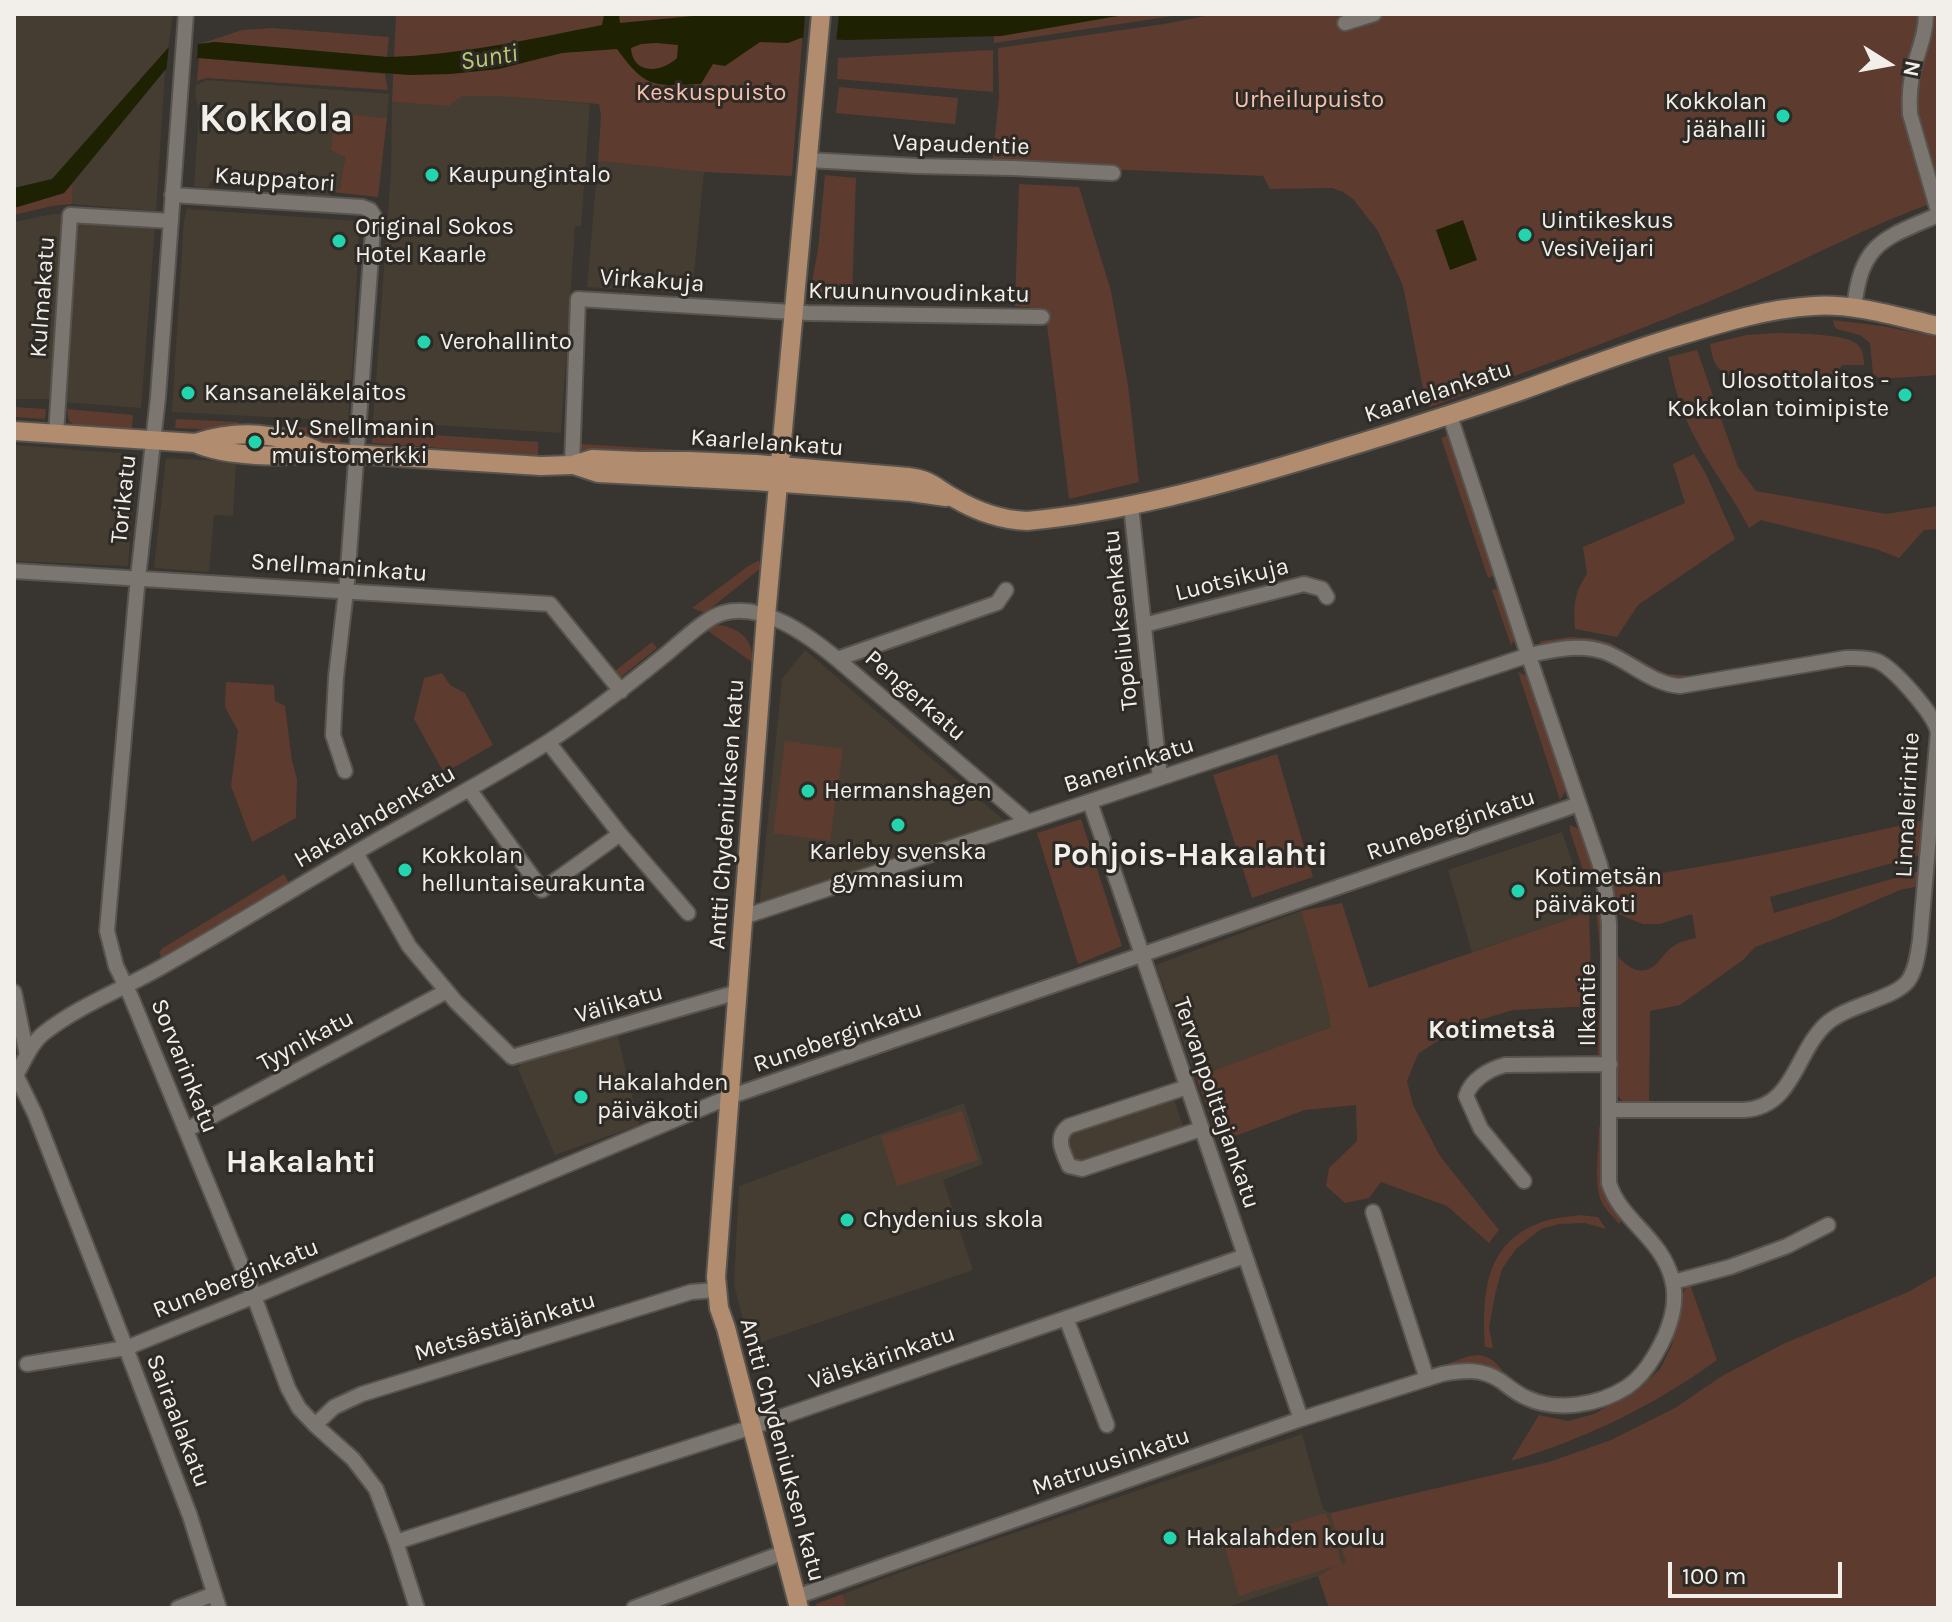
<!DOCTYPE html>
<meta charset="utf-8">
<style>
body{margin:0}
#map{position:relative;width:1952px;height:1622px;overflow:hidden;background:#38342f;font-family:Karla,sans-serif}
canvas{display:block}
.frame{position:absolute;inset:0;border:16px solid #f2efeb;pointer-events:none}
.north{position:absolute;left:1848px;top:24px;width:80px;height:80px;-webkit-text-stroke:6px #2e2a25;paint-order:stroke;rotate:101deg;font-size:22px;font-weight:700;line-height:32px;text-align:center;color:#f2efeb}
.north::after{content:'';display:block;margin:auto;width:28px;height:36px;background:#f2efeb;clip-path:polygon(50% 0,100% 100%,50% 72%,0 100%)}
.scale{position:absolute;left:1668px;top:1562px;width:174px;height:36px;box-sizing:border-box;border:4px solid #f2efeb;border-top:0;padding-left:10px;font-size:24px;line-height:28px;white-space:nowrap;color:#f2efeb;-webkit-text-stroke:6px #2e2a25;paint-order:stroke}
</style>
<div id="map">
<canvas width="1952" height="1622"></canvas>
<div class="frame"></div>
<div class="north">N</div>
<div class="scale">100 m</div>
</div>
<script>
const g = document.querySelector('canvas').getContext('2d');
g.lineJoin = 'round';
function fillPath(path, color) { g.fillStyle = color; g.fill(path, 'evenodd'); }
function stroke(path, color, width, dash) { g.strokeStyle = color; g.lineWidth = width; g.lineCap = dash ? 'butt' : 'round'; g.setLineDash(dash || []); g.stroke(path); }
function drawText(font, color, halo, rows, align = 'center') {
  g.font = font + ' Karla,sans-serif'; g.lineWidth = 6; g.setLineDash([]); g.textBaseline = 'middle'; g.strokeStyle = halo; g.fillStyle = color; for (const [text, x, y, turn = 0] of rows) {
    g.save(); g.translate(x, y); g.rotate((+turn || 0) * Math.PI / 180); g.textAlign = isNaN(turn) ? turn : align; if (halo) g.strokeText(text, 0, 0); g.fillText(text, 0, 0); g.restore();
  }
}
const built = new Path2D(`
 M14 14H173L168 48 52 180 14 188Z
 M165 70 156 211 72 204 73 183Z
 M207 80 389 94 387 118 334 113 331 150 345 156 340 190 331 189 330 199 307 196 308 185 214 178 207 188 194 186 199 111 195 95 196 85Z
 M462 96H496L590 104 581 226H575L561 433 373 421 391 172 392 102 449 106Z
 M598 161 704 172 692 294 587 287Z
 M187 209 357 221 359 226 353 358 348 421 172 412 184 220Z
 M53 214H62L51 399H14V222Z
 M76 222 155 226 141 408 63 402Z
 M14 445 131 454 136 459 128 566 14 561Z
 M166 458 236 462 233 516 214 515 209 572 154 568Z
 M805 650 904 735 1011 826 759 909 782 679Z
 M1562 832 1589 912 1472 952 1448 870Z
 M1301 911 1322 984 1331 1027 1196 1077 1156 965Z
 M617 1033 639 1125 555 1155 518 1069 521 1063Z
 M1173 1096 1184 1130 1085 1162 1077 1160 1073 1155 1067 1139 1068 1134Z
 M964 1103 983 1164 943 1180 973 1270 750 1346 734 1285 739 1186Z
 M1302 1434 1323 1509 1330 1513 1347 1563 1318 1576 1225 1608H847L843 1594 912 1568Z`);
const green = new Path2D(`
 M396 14H804L792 176 704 172 598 161 601 115 599 104 496 96H462L449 106 392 102Z
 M1129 14H1186L994 43V36L1038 30Z
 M1216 14H1938V201C1871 224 1808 259 1743 287 1641 331 1535 368 1430 407L1425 399 1403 286 1378 231 1353 199 1343 192 1332 188 1270 189 1263 176 992 164 999 97 998 48 1164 24Z
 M272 28 389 37 387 57 241 44 215 42 200 44 242 30Z
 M993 50V92L837 79 838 58Z
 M199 58 385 74 388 90 207 78 197 81Z
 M839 87 958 98 955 124 836 113Z
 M334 113 387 118 378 197 331 192V189H340L345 157 331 150Z
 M825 175 856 178 852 300C838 300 821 302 810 293L818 249Z
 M73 183 72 204 52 206 14 215V208L64 193Z
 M1019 184 1079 187 1111 291 1128 385 1139 482 1069 499 1045 309 1015 306Z
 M1833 320 1882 326 1938 337V375L1881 379 1873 374 1870 343 1860 335 1837 329 1834 326Z
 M1776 333C1793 333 1840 334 1854 342 1863 347 1864 357 1864 365H1842L1834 378 1788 375 1732 376C1716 372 1712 359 1710 344L1746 335Z
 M1697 350 1738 467 1756 491 1886 514 1938 506V529L1924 530 1899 558 1876 549 1761 520 1749 528C1728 487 1696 450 1681 406 1675 390 1672 373 1668 357Z
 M14 407 46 409 45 419 14 417Z
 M67 409 133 415 132 428 122 430 73 424 69 421Z
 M176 419 238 422V426L223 430 175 428Z
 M274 426 341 429 340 444 273 431Z
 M373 431 538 442V455L372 443Z
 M1448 435 1495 575 1488 578 1441 438Z
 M579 444 683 450V456L588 452 580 449Z
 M1694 454 1706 474 1735 539 1638 605 1617 637 1575 629C1574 604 1573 595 1587 574L1583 547 1685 503 1673 464Z
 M759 560 761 568 705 613 692 608 747 567Z
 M1499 588 1515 640 1511 645 1492 590Z
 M719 625C740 628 754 640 752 662L708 631 709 628Z
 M1570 637 1591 638 1610 643 1658 670 1668 674 1685 675 1687 679 1676 681 1571 642 1539 643 1541 641Z
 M652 642 657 648 616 681 611 674Z
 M1518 672 1527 676 1566 788 1565 792 1560 800Z
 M442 673 450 685 465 693 493 745 444 773 414 719 424 678Z
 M226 682 274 685 275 701 285 706 292 761 297 779 296 818 252 842 231 786 238 731 225 707Z
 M785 741 843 749 830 841 773 833Z
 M1277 754 1313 877 1252 898 1213 775Z
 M1081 819 1122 946 1078 964 1037 833Z
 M1924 820 1921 855 1770 897 1774 913 1919 871V886L1900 890 1830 920 1755 947 1743 960 1680 1005 1650 1011 1649 1104C1635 1105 1621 1107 1616 1091V954C1626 966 1639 977 1654 966 1661 960 1665 952 1672 947 1679 942 1687 940 1696 938L1692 914 1660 924H1643L1630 919 1619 914 1614 906 1610 881C1716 866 1820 844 1924 820Z
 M1570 825 1577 828 1581 832 1594 873 1585 876 1570 831Z
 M284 874 289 883 162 959 159 952 163 948Z
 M1599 891 1603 909 1604 1056 1598 1057C1599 1003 1605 946 1592 893Z
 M1342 903 1369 988 1589 912 1592 1006 1513 1010 1460 1026 1418 1054 1407 1081 1413 1105 1440 1156 1499 1230 1489 1243 1447 1206 1381 1182 1369 1198 1345 1203 1326 1186 1329 1168 1357 1141 1356 1105 1305 1110 1219 1142 1196 1077 1331 1027 1322 984 1301 911Z
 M962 1111 978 1160 897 1186 881 1136Z
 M1599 1127H1603L1604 1189 1609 1203 1622 1218 1619 1224C1613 1216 1603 1208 1600 1198 1594 1179 1599 1147 1599 1127Z
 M1580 1215 1598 1217 1606 1229 1585 1223 1559 1224 1541 1229 1516 1249 1502 1269 1495 1295 1489 1328 1493 1348 1485 1347C1482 1297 1484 1245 1537 1224 1550 1218 1566 1217 1580 1215Z
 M1938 1275V1598L1935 1608H1329L1318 1576 1338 1565 1239 1596 1224 1544 1326 1513 1342 1565 1346 1562 1330 1513 1549 1462 1611 1440 1675 1408 1722 1376 1783 1344 1908 1292Z
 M1689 1282 1717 1360C1654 1406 1585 1439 1511 1461L1539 1415 1568 1421 1594 1414 1639 1388 1660 1369 1672 1345 1682 1295Z
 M1479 1355C1490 1357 1496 1362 1503 1371L1501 1375C1483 1363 1469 1363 1448 1368L1447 1364 1469 1356Z
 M843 1594 847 1608H817L816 1604Z`);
const water = new Path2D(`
 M615 14H619L620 23 714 14H1129L1001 36 847 40 801 38 788 43 760 42 725 66 713 64 701 84C653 86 646 89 617 49L562 53 499 69 451 74 409 75 199 58 176 63 165 70 64 193 14 208V188L52 179 168 48 215 42 387 57C460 55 531 39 602 25L604 15ZM656 43 678 45 677 58C661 73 633 75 631 48L641 44Z
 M1463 220 1477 260 1450 270 1436 230Z`);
const pier = new Path2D(`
 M805 14H839L836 43 803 42Z
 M198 40 197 63 178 66 166 73 169 45Z`);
const minor = new Path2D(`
 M186 14 158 397 137 587 107 931 116 966 131 997 252 1291 288 1388 299 1408 315 1425 353 1459 376 1489 396 1542 417 1608
 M1926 14C1926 33 1919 49 1914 67 1910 82 1909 98 1910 114L1938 211
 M1345 23 1374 14
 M808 160 916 166 1013 168 1113 173
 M172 195 362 207 370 210 374 216 347 582 336 677 333 735 345 771
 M1854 309C1861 243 1882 239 1938 215
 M56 434 70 215 171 221
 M572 465 578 299 808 313 1042 317
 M1131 505 1160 778
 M14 571 550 604 621 691
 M1144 625 1304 584 1322 589 1327 597
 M837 659 997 603 1006 590
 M548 742 620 834 688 913
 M469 789 542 890 620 834
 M1090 802 1301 1419
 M356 853 409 946 456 1002 512 1057 738 992
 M743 917 1529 655C1553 650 1580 643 1605 652 1631 662 1652 684 1680 686L1846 658C1856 658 1867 657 1877 661 1894 668 1934 714 1938 732L1920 940C1918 953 1916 970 1908 981 1894 999 1847 1005 1826 1024 1795 1053 1794 1107 1744 1110H1610
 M14 992 27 1055
 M16 1075 35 1114 126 1348 190 1516 219 1608
 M14 1079C23 1064 30 1044 44 1033 79 1005 126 988 165 965 236 925 304 882 374 842 432 809 492 778 548 742 587 717 624 688 660 659 677 646 704 618 723 613 763 602 808 635 837 659L1028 822
 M1187 1087 1069 1126C1054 1137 1063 1152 1069 1166L1082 1169 1201 1129
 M186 1130 447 991
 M1524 1181 1481 1129 1466 1096C1471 1080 1489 1069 1505 1065L1610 1064
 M1373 1212 1427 1379
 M1673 1282 1730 1267 1787 1246 1828 1225
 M1066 1318 1107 1425
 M27 1364 126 1348 255 1296 729 1097 1579 804
 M315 1425 334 1407 362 1394 691 1292 716 1290
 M396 1542 752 1427 1245 1256
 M796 1597 1301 1419 1442 1374C1464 1370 1481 1368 1501 1381 1509 1387 1517 1394 1527 1398 1557 1412 1599 1405 1627 1387 1639 1379 1648 1367 1655 1355 1668 1333 1679 1304 1672 1279 1661 1237 1620 1220 1609 1183V924L1606 893 1600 865 1524 642 1450 416
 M178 1608 214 1594
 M634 1608 785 1552`);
const major = new Path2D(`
 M14 431 195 443C227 457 285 458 320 452L541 466 572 465 592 459 639 461H689L756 464 908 477C932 480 934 487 954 498 976 511 1002 520 1027 521 1122 512 1214 487 1304 460 1378 438 1451 415 1523 390 1573 372 1622 353 1672 338 1718 324 1764 309 1813 306 1854 303 1898 317 1938 326
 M195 443C239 429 278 432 320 452
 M574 465 598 473 755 481 911 492 946 497
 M799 1608 726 1328 719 1308 716 1277 766 616 821 14`);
const markers = [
 [1783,116,8,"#22d5af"],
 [432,175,8,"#22d5af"],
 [1525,235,8,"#22d5af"],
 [339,241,8,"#22d5af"],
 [424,342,8,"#22d5af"],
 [188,393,8,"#22d5af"],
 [1905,395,8,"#22d5af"],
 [255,442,8,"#22d5af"],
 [808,791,8,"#22d5af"],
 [898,825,8,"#22d5af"],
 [405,870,8,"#22d5af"],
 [1518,891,8,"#22d5af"],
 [581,1097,8,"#22d5af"],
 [847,1220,8,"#22d5af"],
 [1170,1538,8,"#22d5af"]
];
const parkNames = [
 ["Keskuspuisto",711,93],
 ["Urheilupuisto",1309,100]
];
const poiNames = [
 ["Kokkolan",1767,102,"right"],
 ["jäähalli",1767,130,"right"],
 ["Kaupungintalo",448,175],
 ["Uintikeskus",1541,221],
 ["VesiVeijari",1541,249],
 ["Original Sokos",355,227],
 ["Hotel Kaarle",355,255],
 ["Verohallinto",440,342],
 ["Ulosottolaitos -",1889,381,"right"],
 ["Kokkolan toimipiste",1889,409,"right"],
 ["Kansaneläkelaitos",204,393],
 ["J.V. Snellmanin",271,428],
 ["muistomerkki",271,456],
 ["Hermanshagen",824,791],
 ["Karleby svenska",898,852,"center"],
 ["gymnasium",898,880,"center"],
 ["Kokkolan",421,856],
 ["helluntaiseurakunta",421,884],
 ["Kotimetsän",1534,877],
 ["päiväkoti",1534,905],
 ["Hakalahden",597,1083],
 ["päiväkoti",597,1111],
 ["Chydenius skola",863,1220],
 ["Hakalahden koulu",1186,1538]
];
const streetNames = [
 ["Vapaudentie",961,145,2],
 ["Kauppatori",275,180,4],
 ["Virkakuja",652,281,4],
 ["Kruununvoudinkatu",919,293,1],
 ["Kulmakatu",43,297,-86],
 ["Kaarlelankatu",1438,392,-18],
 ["Kaarlelankatu",767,443,4],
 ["Torikatu",124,499,-84],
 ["Snellmaninkatu",339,568,4],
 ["Luotsikuja",1232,580,-14],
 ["Topeliuksenkatu",1121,620,-96],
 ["Pengerkatu",915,696,41],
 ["Banerinkatu",1129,765,-18],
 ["Linnaleirintie",1908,805,-87],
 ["Antti Chydeniuksen katu",727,814,-86],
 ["Hakalahdenkatu",375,817,-30],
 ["Runeberginkatu",1451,825,-19],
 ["Välikatu",619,1004,-16],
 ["Ilkantie",1588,1005,-90],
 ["Runeberginkatu",838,1037,-19],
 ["Tyynikatu",306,1041,-28],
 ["Sorvarinkatu",184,1066,68],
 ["Tervanpolttajankatu",1216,1103,71],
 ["Runeberginkatu",236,1279,-22],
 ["Metsästäjänkatu",505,1327,-17],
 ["Välskärinkatu",882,1358,-19],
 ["Sairaalakatu",178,1421,69],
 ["Antti Chydeniuksen katu",782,1450,75],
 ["Matruusinkatu",1111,1462,-19]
];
const waterNames = [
 ["Sunti",489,58,-9]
];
const neighbourhoodNames = [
 ["Kotimetsä",1492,1031]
];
const districtNames = [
 ["Pohjois-Hakalahti",1190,856],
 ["Hakalahti",301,1163]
];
const townNames = [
 ["Kokkola",276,120]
];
fillPath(built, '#453d32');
fillPath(green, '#5e3b2f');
fillPath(water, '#1e2202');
fillPath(pier, '#38342f');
stroke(minor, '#57534e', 18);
stroke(major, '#57534e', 22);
stroke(minor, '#7b7670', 14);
stroke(major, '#b28c6e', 18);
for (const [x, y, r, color] of markers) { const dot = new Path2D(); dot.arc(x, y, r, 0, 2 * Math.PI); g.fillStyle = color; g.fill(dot); stroke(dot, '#2e2a25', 3); }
drawText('24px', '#f7c0ad', '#2e2a25', parkNames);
drawText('24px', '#f2efeb', '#2e2a25', poiNames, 'left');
drawText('24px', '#f2efeb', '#2e2a25', streetNames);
drawText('italic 26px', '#bac86f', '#2e2a25', waterNames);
drawText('bold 26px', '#f2efeb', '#2e2a25', neighbourhoodNames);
drawText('bold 32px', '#f2efeb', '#2e2a25', districtNames);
drawText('bold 40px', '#f2efeb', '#2e2a25', townNames);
</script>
